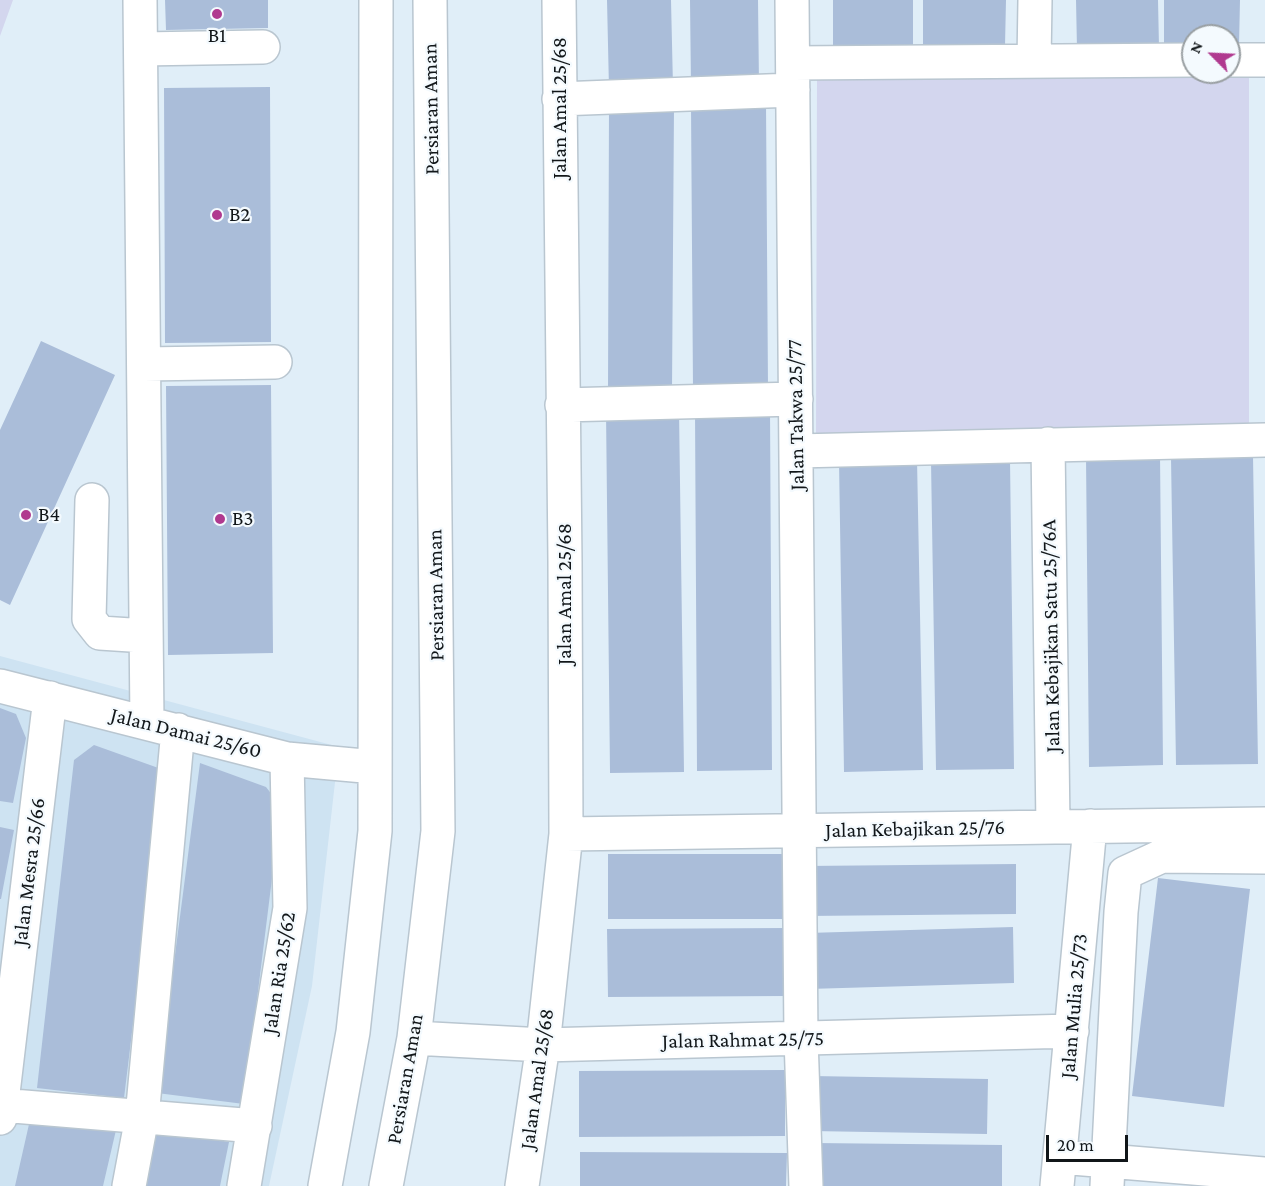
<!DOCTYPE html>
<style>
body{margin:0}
#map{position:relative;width:1265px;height:1186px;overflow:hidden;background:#e0eef8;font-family:"Crimson Pro",serif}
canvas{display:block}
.north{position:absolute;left:1181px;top:24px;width:60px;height:60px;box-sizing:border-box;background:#f4fafe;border:2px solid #999fa2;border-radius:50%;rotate:294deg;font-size:16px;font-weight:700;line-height:24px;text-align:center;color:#111619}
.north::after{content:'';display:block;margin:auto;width:21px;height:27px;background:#b0398f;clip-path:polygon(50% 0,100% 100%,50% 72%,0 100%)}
.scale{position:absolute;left:1046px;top:1135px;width:82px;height:27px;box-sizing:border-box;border:3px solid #111619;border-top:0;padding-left:8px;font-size:18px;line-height:21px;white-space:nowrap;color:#111619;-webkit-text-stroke:4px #f4fafe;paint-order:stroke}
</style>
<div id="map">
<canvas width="1265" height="1186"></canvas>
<div class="north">N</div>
<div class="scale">20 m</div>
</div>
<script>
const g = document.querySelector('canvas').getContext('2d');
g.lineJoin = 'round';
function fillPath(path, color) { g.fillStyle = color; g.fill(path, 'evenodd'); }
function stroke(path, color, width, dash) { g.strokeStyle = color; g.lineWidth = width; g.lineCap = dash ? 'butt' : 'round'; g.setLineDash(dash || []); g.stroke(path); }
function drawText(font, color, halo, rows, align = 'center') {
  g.font = font + ' "Crimson Pro",serif'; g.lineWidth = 4.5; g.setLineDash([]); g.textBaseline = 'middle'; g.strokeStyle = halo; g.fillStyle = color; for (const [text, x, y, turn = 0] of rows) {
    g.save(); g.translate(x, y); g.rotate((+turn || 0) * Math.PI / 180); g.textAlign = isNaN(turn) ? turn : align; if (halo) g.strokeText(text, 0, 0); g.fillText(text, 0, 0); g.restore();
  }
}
const built = new Path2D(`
 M0 656 339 747 312 986 269 1186H0Z`);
const green = new Path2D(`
 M0 0H13L0 36Z
 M1249 75V427L816 436 817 80Z`);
const building = new Path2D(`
 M165 0H268V28L166 30Z
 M607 0H671L673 87 609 89Z
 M690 0H758L759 85 691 87Z
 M833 0H913V45H833Z
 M923 0H1006L1005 46H923Z
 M1076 0H1158L1159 47 1077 49Z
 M1164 0H1240L1239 46H1229V36H1193V46H1164Z
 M270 87 271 342 165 343 164 88Z
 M766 104 768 388 693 389 691 105Z
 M609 107H674L672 389H608Z
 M41 341 115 375 10 605 0 600V430Z
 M271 385 273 653 168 655 166 386Z
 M770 409 772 770 697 771 695 410Z
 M679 410 684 772 610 773 606 411Z
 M1160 455 1163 765 1089 767 1086 457Z
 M1253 456 1258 764 1176 765 1171 458Z
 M917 459 923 770 844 772 839 461Z
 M1010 460 1014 769 936 770 931 461Z
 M0 708 16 714 26 738 13 803 0 801Z
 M94 745 164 770 124 1098 37 1088 74 760Z
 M200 763 266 787 283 809 279 822 244 1104 157 1093Z
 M0 827 14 830 1 899H0Z
 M608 854H784V919H608Z
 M1016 864V914L805 916V866Z
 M1158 878 1250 889 1224 1107 1132 1096Z
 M1013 927 1014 983 808 989 807 933Z
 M785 928V996L608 997 607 929Z
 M785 1070V1136L579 1137V1071Z
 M812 1076 988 1079 987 1134 811 1131Z
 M32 1111 116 1130 103 1186H15Z
 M144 1126 229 1142 220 1186H132Z
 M814 1143 1002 1145V1186H814Z
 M580 1152 787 1153 786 1186H580Z`);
const minor = new Path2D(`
 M140 0 147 722
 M792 0 801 1038 806 1186
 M141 49 263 47
 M1229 60H1265
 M1034 61 1035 0
 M793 63 1193 60
 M559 99 793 90
 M144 364 275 362
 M562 405 796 399
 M1048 444 1053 827
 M797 451 1265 440
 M92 500 89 619 100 633 146 636
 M0 686 287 759 375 767
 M566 834 1265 824
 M414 1038 543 1045 1072 1031
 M0 1105 255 1126
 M0 1118 50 698
 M1060 1157 1265 1174
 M129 1186 142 1117 178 730
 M244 1186 290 908 287 759
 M325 1186 353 1032 375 831 376 0
 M386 1186 414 1038 438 831 430 0
 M522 1186 543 1045 566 834 565 561 559 0
 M1057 1186 1090 826
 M1107 1186 1121 912 1125 873 1162 856 1265 857`);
const markers = [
 [217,14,6,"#b0398f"],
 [217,215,6,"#b0398f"],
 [26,515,6,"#b0398f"],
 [220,519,6,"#b0398f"]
];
const poiNames = [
 ["B1",217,36,"center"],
 ["B2",229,215],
 ["B4",38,515],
 ["B3",232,519]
];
const streetNames = [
 ["Jalan Amal 25/68",560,108,-90],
 ["Persiaran Aman",431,109,-91],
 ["Jalan Takwa 25/77",796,415,-91],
 ["Jalan Amal 25/68",565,594,-90],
 ["Persiaran Aman",436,595,-91],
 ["Jalan Kebajikan Satu 25/76A",1051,636,-91],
 ["Jalan Damai 25/60",186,733,14],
 ["Jalan Kebajikan 25/76",915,829,-1],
 ["Jalan Mesra 25/66",29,872,-83],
 ["Jalan Ria 25/62",279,973,-81],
 ["Jalan Mulia 25/73",1074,1006,-85],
 ["Jalan Rahmat 25/75",743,1040,-1],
 ["Persiaran Aman",405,1079,-80],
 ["Jalan Amal 25/68",537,1079,-82]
];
fillPath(built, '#cee3f2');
fillPath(green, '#d3d6ee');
fillPath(building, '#aabdd9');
stroke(minor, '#b9c6d0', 36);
stroke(minor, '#fff', 33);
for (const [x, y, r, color] of markers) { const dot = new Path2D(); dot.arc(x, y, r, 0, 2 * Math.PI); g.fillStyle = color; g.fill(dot); stroke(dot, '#f4fafe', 2); }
drawText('21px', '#111619', '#f4fafe', poiNames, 'left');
drawText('21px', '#111619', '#f4fafe', streetNames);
</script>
